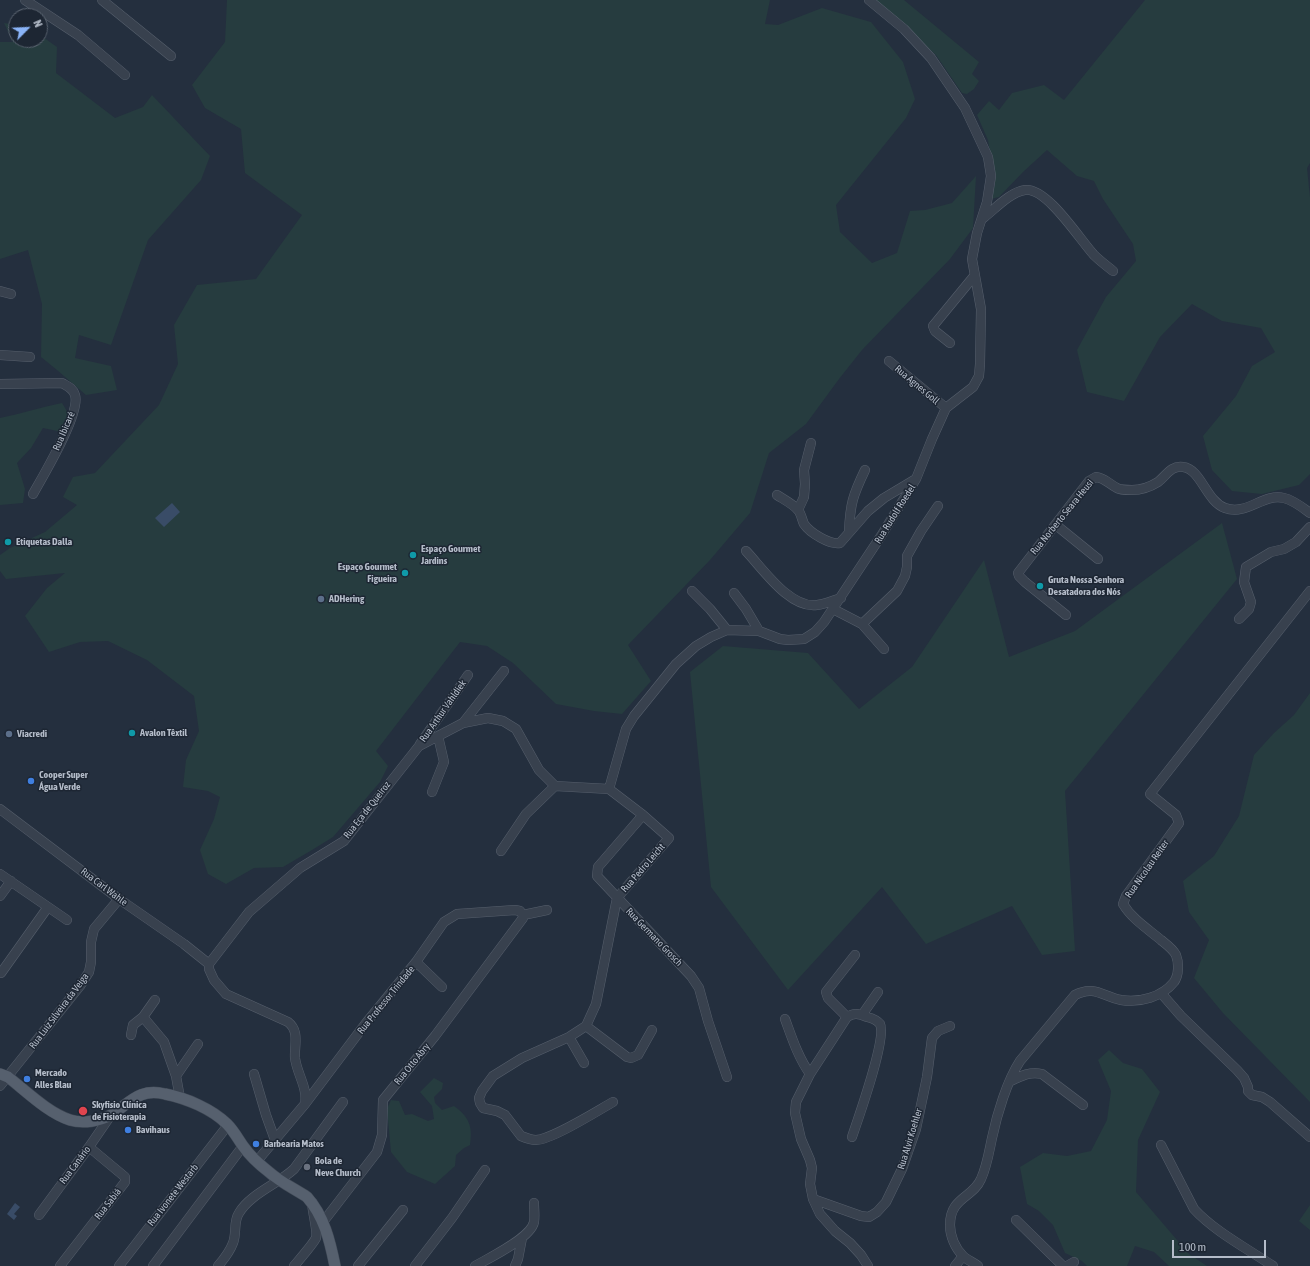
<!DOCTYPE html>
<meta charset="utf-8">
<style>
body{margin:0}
#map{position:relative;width:1310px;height:1266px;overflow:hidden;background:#242f3e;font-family:"Asap Condensed",sans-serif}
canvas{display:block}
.north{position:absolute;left:8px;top:8px;width:40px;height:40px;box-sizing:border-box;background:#1d2633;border:1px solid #59626f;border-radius:50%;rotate:66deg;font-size:11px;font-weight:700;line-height:16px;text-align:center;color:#b4bcc9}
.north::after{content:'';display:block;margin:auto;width:14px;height:18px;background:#8ab4f8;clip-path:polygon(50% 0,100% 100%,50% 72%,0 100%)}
.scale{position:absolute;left:1172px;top:1240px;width:94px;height:18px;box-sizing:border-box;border:2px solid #b4bcc9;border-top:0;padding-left:5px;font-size:12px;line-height:14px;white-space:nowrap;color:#b4bcc9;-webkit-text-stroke:3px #1d2633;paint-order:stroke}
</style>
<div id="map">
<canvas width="1310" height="1266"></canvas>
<div class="north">N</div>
<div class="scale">100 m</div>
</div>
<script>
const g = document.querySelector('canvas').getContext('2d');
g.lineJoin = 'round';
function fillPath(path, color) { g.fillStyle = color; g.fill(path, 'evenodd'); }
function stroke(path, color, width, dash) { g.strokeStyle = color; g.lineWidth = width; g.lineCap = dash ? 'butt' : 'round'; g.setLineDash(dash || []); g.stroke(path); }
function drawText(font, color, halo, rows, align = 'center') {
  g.font = font + ' "Asap Condensed",sans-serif'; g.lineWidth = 3; g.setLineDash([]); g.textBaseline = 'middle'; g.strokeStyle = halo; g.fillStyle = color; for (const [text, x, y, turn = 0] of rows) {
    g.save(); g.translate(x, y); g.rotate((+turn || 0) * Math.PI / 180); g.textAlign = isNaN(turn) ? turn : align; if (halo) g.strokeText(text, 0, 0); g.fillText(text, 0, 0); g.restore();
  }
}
const green = new Path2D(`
 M227 0H770L765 24 778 25 822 8 871 22 903 62 915 99 906 118 836 205 840 232 872 263 897 253 910 211 925 210 952 203 976 176 973 228 950 259 862 350 839 379 806 424 769 453 750 513 710 560 628 645 651 681 622 714 594 711 556 704 513 663 487 646 460 642 376 751 388 766 380 782 333 837 312 850 283 867 254 868 226 884 208 874 200 850 214 819 220 797 208 791 183 787 186 760 199 731 194 696 147 660 108 641 80 642 49 652 25 616 47 588 65 573 6 579 0 571V555L10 548 45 532 77 505 63 497 73 477 95 473 159 405 178 364 174 325 197 285 256 279 302 215 245 173 241 129 205 108 192 85 225 42Z
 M875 0H904L979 62 972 74 979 81 974 89 967 94 962 93 936 55Z
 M1145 0H1310V163L1307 168 1310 197V474L1299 485 1262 494 1232 491 1212 470 1203 436 1236 396 1252 366 1275 352 1261 328 1222 321 1192 304 1160 337 1124 401 1087 392 1077 350 1106 297 1136 261 1133 244 1103 199 1094 181 1077 176 1047 150 1023 172 999 197 991 199 995 184 988 140 977 115 989 101 999 110 1012 93 1044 85 1064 100Z
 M4 23 16 25V40H40V35L57 47 56 73 115 118 143 107 152 95 210 156 201 180 148 240 111 345 79 335 75 358 111 366 117 390 86 395 57 370 41 357 42 304 28 250 0 259V42H13Z
 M62 403 68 413 62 432 43 428 31 448 17 463 25 489 23 503 0 505V418C21 414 41 407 62 403Z
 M1222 523 1237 579 1065 791 1075 951 1042 955 1012 906 926 944 882 887 788 990 711 887 690 672 723 646 808 653 859 709 912 667 984 560 1009 657 1075 631Z
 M1310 693V1102L1223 1013 1194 978 1209 940 1189 912 1183 881 1214 856 1239 816 1254 755 1274 733 1294 715Z
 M1109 1050 1123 1063 1142 1069 1160 1092 1138 1140 1136 1192 1189 1254 1207 1266H1169L1154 1252 1135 1246 1127 1266H1087L1082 1261 1065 1253 1053 1225 1039 1211 1027 1204 1020 1167 1043 1153 1067 1156 1091 1151 1107 1120 1111 1091 1098 1060Z
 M434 1078 443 1083 442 1089 434 1097 435 1103 442 1110 454 1106C469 1117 473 1126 470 1145L464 1148 456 1155 455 1166 435 1184 407 1172 391 1152 387 1109 391 1100 399 1101 405 1115 412 1114 428 1121 434 1119 432 1106 420 1092Z
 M1310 1205V1230L1299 1221Z`);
const water = new Path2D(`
 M172 503 180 512 164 527 155 518Z
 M15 1203 20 1207 14 1214 17 1216 14 1220 7 1214Z`);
const minor = new Path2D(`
 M25 0 78 35 125 75
 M102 0 171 56
 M982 219C994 210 1010 192 1025 190 1047 187 1080 240 1094 255 1100 261 1107 266 1113 271
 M0 291 11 294
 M950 343 935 331 933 326 975 275
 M0 355 30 357
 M889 361 946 408
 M0 384 62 383C67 386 73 388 75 395 81 413 43 476 33 494
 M777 495C783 499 793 504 798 510 801 513 802 520 804 524 810 533 830 545 840 543L868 511 884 498 914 480
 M798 510 804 497 805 484 804 470 811 443
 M1056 525 1098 559
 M849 532C850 504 853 495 865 470
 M746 551C763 569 790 609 817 605 825 604 834 600 841 598
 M692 591 710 609 727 630
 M734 593 746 609 759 631
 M833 609 862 624 884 649
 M1066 615 1025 582 1019 576 1018 573 1089 481 1096 477C1105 478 1109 484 1117 488 1120 490 1127 490 1132 490 1140 490 1150 487 1158 482 1166 476 1171 465 1183 467 1201 469 1206 501 1225 508 1247 516 1263 493 1284 498 1293 500 1302 507 1310 513
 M1239 619 1249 609 1251 602 1244 582 1246 567 1271 552 1284 549 1296 542 1310 527
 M862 624 897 591 905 576 907 567V556L921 531 938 506
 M463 723 504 671
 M420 744 468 675
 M609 789 626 729 634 716 676 664 696 646 711 637 727 630 759 631 780 639 788 640 804 639 815 632 824 622 881 536 916 479 932 439 946 408 973 387 979 376 980 364 981 309 972 259 977 233 987 202 991 176 988 157 965 108 931 58 904 29 869 0
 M432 792 444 762 438 736
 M0 809 119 899 184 944 209 964
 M643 815 598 867 597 876 691 976 699 988 708 1021 727 1077
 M501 851 526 814 555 786
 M0 874 67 920
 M0 896 11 881
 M416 962 442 987
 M1 973 48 907
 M1161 993 1181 1016 1237 1070 1244 1078 1248 1087V1091L1252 1095 1262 1097 1270 1102 1310 1137
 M155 1000 143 1017 164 1042 176 1076 180 1098
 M862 1015 878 992
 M847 1017 828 998 826 992 855 955
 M785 1019C792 1038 798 1057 810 1074
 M586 1026 627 1057 631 1058 638 1055 652 1030
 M131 1035 133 1025 143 1017
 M569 1037 584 1063
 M254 1074 266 1115 275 1140
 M176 1076 198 1044
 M1009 1082C1021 1076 1030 1071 1042 1074L1083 1105
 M0 1086 80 986 89 972 91 962V942L94 929 119 899
 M305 1104C308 1088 297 1074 295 1058 294 1046 300 1031 288 1022L226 994 214 980 209 969V964L249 912 300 868 344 841 419 746 463 723 488 718 503 721 516 729 539 770 555 786 609 789 643 815 669 838 617 898 596 1004 586 1026 569 1037 522 1058 493 1076 482 1091 479 1098 480 1103 483 1108 497 1111 505 1115 521 1136C526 1138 531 1140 536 1140 553 1139 597 1111 613 1102
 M852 1137C858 1119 887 1038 880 1024 877 1020 871 1018 867 1017 859 1014 855 1012 847 1017L810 1074 796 1102 795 1113 801 1139 810 1160 812 1168 810 1184 813 1199 820 1214 835 1231 850 1243 861 1255 868 1266
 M1161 1145 1194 1209C1214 1231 1248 1249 1273 1266
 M257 1161 305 1104 366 1023 416 962 444 922 457 914 515 910 520 911 523 915 547 910
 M813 1199 861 1216 869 1217 877 1212 886 1202 902 1169 916 1129 927 1077 932 1038 938 1031 950 1026
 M39 1215 89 1147 111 1115
 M1016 1220 1063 1266
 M323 1222 377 1152 382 1135 383 1100 435 1036 523 918V915
 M60 1266 125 1182V1177L89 1147
 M119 1266 228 1125
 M153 1266 243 1146
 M218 1266C224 1259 230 1251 233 1243 237 1233 233 1222 239 1213 250 1194 278 1184 294 1169L343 1102
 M294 1266C299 1260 313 1244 316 1238 318 1231 312 1211 312 1202
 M358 1266 403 1210
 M415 1266 452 1218 485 1170
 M475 1266C489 1258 531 1238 534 1222 535 1216 534 1209 534 1203
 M515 1266 518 1259 522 1238
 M955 1266 963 1256
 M978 1266C973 1262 967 1260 963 1256 955 1248 950 1236 950 1225 950 1197 973 1198 981 1179 987 1166 989 1152 992 1138 997 1114 1007 1081 1020 1061L1075 995C1094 985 1102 996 1121 1000 1140 1003 1162 997 1174 982 1179 975 1179 963 1176 955 1173 949 1166 944 1161 940 1148 929 1132 919 1123 904L1126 896 1179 823 1176 815 1150 794 1310 591
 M1067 1266 1074 1262`);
const major = new Path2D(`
 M0 1074 8 1077C26 1091 48 1113 70 1120 83 1124 100 1121 111 1115 131 1102 139 1088 165 1094 186 1098 212 1109 227 1124 234 1131 238 1139 243 1146 250 1156 260 1165 269 1172 280 1182 295 1189 307 1197 324 1216 330 1241 335 1266`);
const markers = [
 [8,542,4,"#0f9aa8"],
 [413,555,4,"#0f9aa8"],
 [405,573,4,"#0f9aa8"],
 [1040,586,4,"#0f9aa8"],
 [321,599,4,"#5c6f8a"],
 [132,733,4,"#0f9aa8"],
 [9,734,4,"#5c6f8a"],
 [31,781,4,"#3f7fe0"],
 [27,1079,4,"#3f7fe0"],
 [83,1111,5,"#e0444e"],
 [128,1130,4,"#3f7fe0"],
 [256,1144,4,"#3f7fe0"],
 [307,1167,4,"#6b7280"]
];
const streetNames = [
 ["Rua Agnes Goll",917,385,40],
 ["Rua Ibicaré",64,431,-67],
 ["Rua Rudolf Roedel",895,514,-58],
 ["Rua Norberto Seara Heusi",1062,517,-51],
 ["Rua Arthur Vahldiek",443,711,-55],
 ["Rua Eça de Queiroz",367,810,-52],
 ["Rua Pedro Leicht",643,868,-49],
 ["Rua Nicolau Reiter",1147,869,-55],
 ["Rua Carl Wahle",104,887,37],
 ["Rua Germano Grosch",654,937,46],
 ["Rua Professor Trindade",386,1000,-51],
 ["Rua Luiz Silveira da Veiga",59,1011,-53],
 ["Rua Otto Abry",412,1064,-51],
 ["Rua Alvir Koehler",910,1139,-73],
 ["Rua Canário",75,1165,-53],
 ["Rua Ivonete Westarb",173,1195,-52],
 ["Rua Sabiá",108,1204,-52]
];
const poiNames = [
 ["Etiquetas Dalla",16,542],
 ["Espaço Gourmet",421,549],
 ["Jardins",421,561],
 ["Espaço Gourmet",397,567,"right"],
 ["Figueira",397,579,"right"],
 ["Gruta Nossa Senhora",1048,580],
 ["Desatadora dos Nós",1048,592],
 ["ADHering",329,599],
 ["Avalon Têxtil",140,733],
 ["Viacredi",17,734],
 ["Cooper Super",39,775],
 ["Água Verde",39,787],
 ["Mercado",35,1073],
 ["Alles Blau",35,1085],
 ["Skyfisio Clínica",92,1105],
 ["de Fisioterapia",92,1117],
 ["Bavihaus",136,1130],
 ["Barbearia Matos",264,1144],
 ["Bola de",315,1161],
 ["Neve Church",315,1173]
];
fillPath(green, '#263c3f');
fillPath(water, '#394c67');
stroke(minor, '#565f6c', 10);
stroke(major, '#414a57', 12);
stroke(minor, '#38414e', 9);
stroke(major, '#56606e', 11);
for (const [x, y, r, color] of markers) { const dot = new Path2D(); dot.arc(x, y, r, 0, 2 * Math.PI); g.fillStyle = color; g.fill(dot); stroke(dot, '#1d2633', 1.5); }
drawText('10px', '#b4bcc9', '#1d2633', streetNames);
drawText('bold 10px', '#b4bcc9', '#1d2633', poiNames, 'left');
</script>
